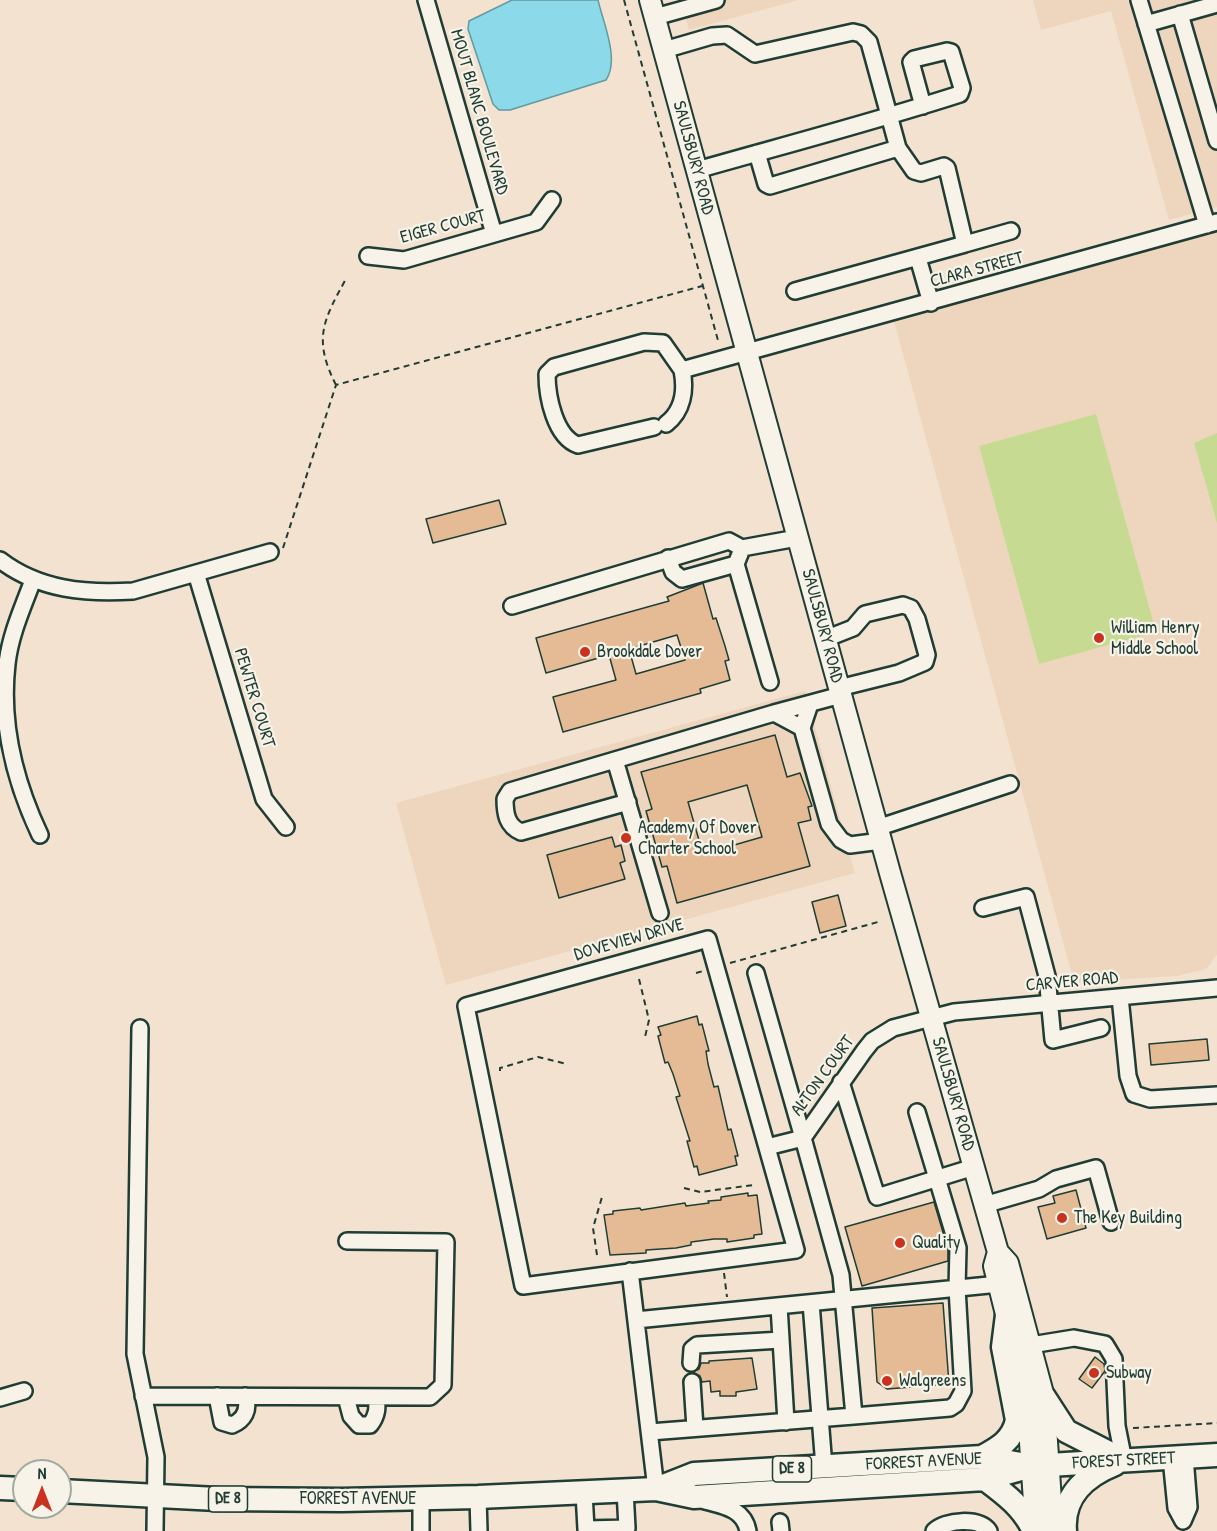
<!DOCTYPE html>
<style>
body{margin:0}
#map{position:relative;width:1217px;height:1531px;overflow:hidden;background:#f2e2cf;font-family:"Patrick Hand",sans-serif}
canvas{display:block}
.north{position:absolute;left:12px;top:1459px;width:60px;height:60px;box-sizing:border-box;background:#f7f3e8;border:2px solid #a1aaa0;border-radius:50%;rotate:0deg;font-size:16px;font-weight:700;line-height:24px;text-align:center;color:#1f3d34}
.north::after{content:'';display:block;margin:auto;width:21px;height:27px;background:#c8321e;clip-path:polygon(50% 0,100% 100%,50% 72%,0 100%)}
</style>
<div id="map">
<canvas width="1217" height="1531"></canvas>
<div class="north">N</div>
</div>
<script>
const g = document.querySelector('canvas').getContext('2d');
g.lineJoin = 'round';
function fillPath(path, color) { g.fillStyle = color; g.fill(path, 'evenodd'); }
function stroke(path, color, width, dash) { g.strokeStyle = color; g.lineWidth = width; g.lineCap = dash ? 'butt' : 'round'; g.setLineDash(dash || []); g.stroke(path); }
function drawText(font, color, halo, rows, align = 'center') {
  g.font = font + ' "Patrick Hand",sans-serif'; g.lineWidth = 4.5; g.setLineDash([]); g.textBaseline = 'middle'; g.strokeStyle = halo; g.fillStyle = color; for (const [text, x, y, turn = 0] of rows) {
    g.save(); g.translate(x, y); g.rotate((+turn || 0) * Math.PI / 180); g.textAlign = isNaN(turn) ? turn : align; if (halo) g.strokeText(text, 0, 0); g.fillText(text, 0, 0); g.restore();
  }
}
const built = new Path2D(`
 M680 0H799L689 30Z
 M1033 0H1217V207L1169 220 1111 11 1041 30Z
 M1217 228V955L1206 969 1177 976 1074 982 894 321Z
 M805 691 855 873 446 985 396 803Z`);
const green = new Path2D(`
 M1096 414 1156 632 1039 664 979 446Z
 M1217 433V523L1194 443Z`);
const water = new Path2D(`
 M512 0H598C603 22 620 60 606 80L510 110H499L493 104 468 29 469 21Z`);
const building = new Path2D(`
 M499 500 506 524 433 543 426 519Z
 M703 583 713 619 716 618 725 646 729 660 725 661 730 680 700 689 701 693 563 732 553 697 616 680 609 655 546 673 536 638 669 601 667 597ZM677 635 685 660 636 674 629 649Z
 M775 735 787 777 800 773 812 806 808 807 811 820 798 823 810 866 677 903 667 866 662 867 646 811 652 809 641 772ZM747 785 762 837 703 854 688 802Z
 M612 837 615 847 621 845 625 861 620 863 625 879 559 898 547 855Z
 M838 895 846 926 820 933 812 902Z
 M697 1016 699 1025 702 1024 709 1051H706L708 1064 714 1087 718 1086 728 1130 731 1129 738 1156H735L737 1165 699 1175 697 1166 694 1167 687 1141H690L676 1097 680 1096 673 1074 668 1062 665 1063 658 1036 661 1035 658 1027Z
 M1207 1039 1209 1060 1151 1065 1149 1044Z
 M1076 1190 1086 1228 1047 1239 1038 1207 1055 1203 1053 1196Z
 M748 1193V1196L757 1195 762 1234 754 1235V1238L727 1242V1239H714L691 1242V1245L676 1248 646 1250V1253L610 1255 604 1215 613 1214V1211L640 1208 641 1210 685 1203 686 1206 709 1203 708 1201 721 1200V1197Z
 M934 1202 948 1249V1261L862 1286 845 1227Z
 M943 1303 949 1384 887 1389 877 1382 872 1308Z
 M1095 1357 1104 1364 1105 1371 1092 1388 1079 1379Z
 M752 1358 757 1389 736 1392V1396H720V1391L711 1392 710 1381 702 1382 700 1376 692 1372 699 1369 701 1363H709V1361Z`);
const path = new Path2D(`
 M624 0 719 344
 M336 385C312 338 324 319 347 277
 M283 548 336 385 702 286
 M730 963 878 922
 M696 973 703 971
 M639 979 649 1020 645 1037
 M500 1071V1068L538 1057 567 1064
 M684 1188 700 1192 754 1185
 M597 1255 593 1228 602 1197
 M724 1273 727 1297
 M1133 1428 1217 1423`);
const minor = new Path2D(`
 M426 0 494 234
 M1139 0 1207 225
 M1180 14 1217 141
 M655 17 716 0
 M1146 24 1217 4
 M664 50 712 36 727 35 755 54 853 32 861 34 869 42 898 148 770 186 766 184 757 153
 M697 170C785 145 873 122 960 94L962 88 951 52 947 51 914 59 911 62 923 106
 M965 244 1011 231
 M368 256 404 260 536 222 552 200
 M918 258 931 303
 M795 291 965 244 947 168 944 166 921 173 914 171 898 148
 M666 424C683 411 686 390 682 370
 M654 427 578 445C555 437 547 397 547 374L554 367 644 342 663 343 682 370 1217 222
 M668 558 673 572 682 579 736 564 740 554
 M0 560C39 590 86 594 133 591L270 552
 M736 564 770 682
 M196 573 264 799 286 827
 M33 580C23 607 10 635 7 664 0 724 15 782 40 835
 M512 606 729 541 742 548 797 538
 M825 639 853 628 865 614 903 605 911 608 917 619 927 655 925 662 899 673 839 688
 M810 704 802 728 829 824 841 840 850 845 881 841
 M802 728 774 713 841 695
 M615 760 660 913
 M628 802 521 832C507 826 505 814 505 799L510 791 774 713
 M877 828 1010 784
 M983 908 1026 897 1047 976 1053 1040 1101 1028
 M708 939 796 1250 523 1286 466 1006Z
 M756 973 803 1138 767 1147
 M1120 997 1128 1076 1134 1094 1150 1099 1217 1095
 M140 1028 135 1354 156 1457 155 1531
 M841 1082 877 1197 974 1167
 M917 1112 958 1248 957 1288 963 1391 956 1404 950 1408 854 1416 841 1275 803 1138 864 1051 872 1041 893 1028 954 1012 1217 988
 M984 1205 1039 1189 1056 1179 1096 1168 1111 1222
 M630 1271 656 1489
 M811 1303 824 1467
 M779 1306 786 1422
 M636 1320 999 1284
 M1031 1345 1074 1338 1105 1344 1114 1359 1117 1426 1124 1461
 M691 1363 692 1349 697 1345 781 1340
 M692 1382 695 1428
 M143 1396 430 1397 443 1385 446 1242 347 1241
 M217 1396 222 1422 232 1425C244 1420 250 1410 245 1396
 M346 1397 351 1416 359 1425H370C377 1416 378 1408 376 1397
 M0 1398 24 1391
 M650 1432 854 1416
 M1171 1458 1176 1508 1183 1521 1189 1507 1185 1457
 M584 1493 586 1529 627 1528 625 1490
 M478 1497 479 1531
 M421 1499V1531
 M705 1501C724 1506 744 1509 748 1531
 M780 1522 781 1531
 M934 1531C945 1520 979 1517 989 1531`);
const major = new Path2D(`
 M650 0 890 873 998 1252 1008 1263 1044 1397 1053 1531
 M998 1252 994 1266 1027 1398 1036 1531`);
const highway = new Path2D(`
 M1044 1397 1066 1431 1123 1460
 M982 1457C999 1448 1013 1440 1017 1420L1003 1347 1007 1315
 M985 1479C1005 1494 1023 1507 1034 1531
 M0 1488 24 1489
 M656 1489 694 1474 982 1457 1032 1466 1217 1455
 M60 1491 217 1499 342 1500 478 1497 656 1489 694 1497 985 1479 1032 1466
 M1065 1531C1062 1496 1085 1476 1115 1464`);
const markers = [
 [1099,638,6,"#c8321e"],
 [585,652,6,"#c8321e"],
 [626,838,6,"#c8321e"],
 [1062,1218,6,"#c8321e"],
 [900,1243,6,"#c8321e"],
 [1094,1373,6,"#c8321e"],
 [887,1381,6,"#c8321e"]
];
const shields = [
 [792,1469,39],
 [228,1499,39]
];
const shieldNames = [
 ["DE 8",792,1469],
 ["DE 8",228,1499]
];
const streetNames = [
 ["MOUT BLANC BOULEVARD",479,112,74],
 ["SAULSBURY ROAD",693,158,75],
 ["EIGER COURT",443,227,-15],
 ["CLARA STREET",977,270,-15],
 ["SAULSBURY ROAD",822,626,75],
 ["PEWTER COURT",254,698,73],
 ["DOVEVIEW DRIVE",629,940,-16],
 ["CARVER ROAD",1072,982,-5],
 ["ALTON COURT",823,1076,-54],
 ["SAULSBURY ROAD",953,1094,74],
 ["FOREST STREET",1124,1461,-3],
 ["FORREST AVENUE",924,1462,-3],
 ["FORREST AVENUE",358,1499]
];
const poiNames = [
 ["William Henry",1111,628],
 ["Middle School",1111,649],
 ["Brookdale Dover",597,652],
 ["Academy Of Dover",638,828],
 ["Charter School",638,849],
 ["The Key Building",1074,1218],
 ["Quality",912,1243],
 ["Subway",1106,1373],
 ["Walgreens",899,1381]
];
fillPath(built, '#eed6be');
fillPath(green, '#c6db91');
fillPath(water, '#8cdae9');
stroke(water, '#609ba1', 1.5);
fillPath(building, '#e5bb95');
stroke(building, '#1f3d34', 1.5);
stroke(minor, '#1f3d34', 20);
stroke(major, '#1f3d34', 24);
stroke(highway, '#1f3d34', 27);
stroke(path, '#1f3d34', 2, [6, 4.5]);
stroke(minor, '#f7f3e8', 15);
stroke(major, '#f7f3e8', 20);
stroke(highway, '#f7f3e8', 22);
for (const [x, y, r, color] of markers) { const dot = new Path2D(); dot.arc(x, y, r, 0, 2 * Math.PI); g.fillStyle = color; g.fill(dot); stroke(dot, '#f7f3e8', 2); }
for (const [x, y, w] of shields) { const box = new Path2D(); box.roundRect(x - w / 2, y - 13, w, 26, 4.5); g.fillStyle = '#f7f3e8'; g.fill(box); stroke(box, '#1f3d34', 1.5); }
drawText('bold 16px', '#1f3d34', null, shieldNames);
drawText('18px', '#1f3d34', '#f7f3e8', streetNames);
drawText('18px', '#1f3d34', '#f7f3e8', poiNames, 'left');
</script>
